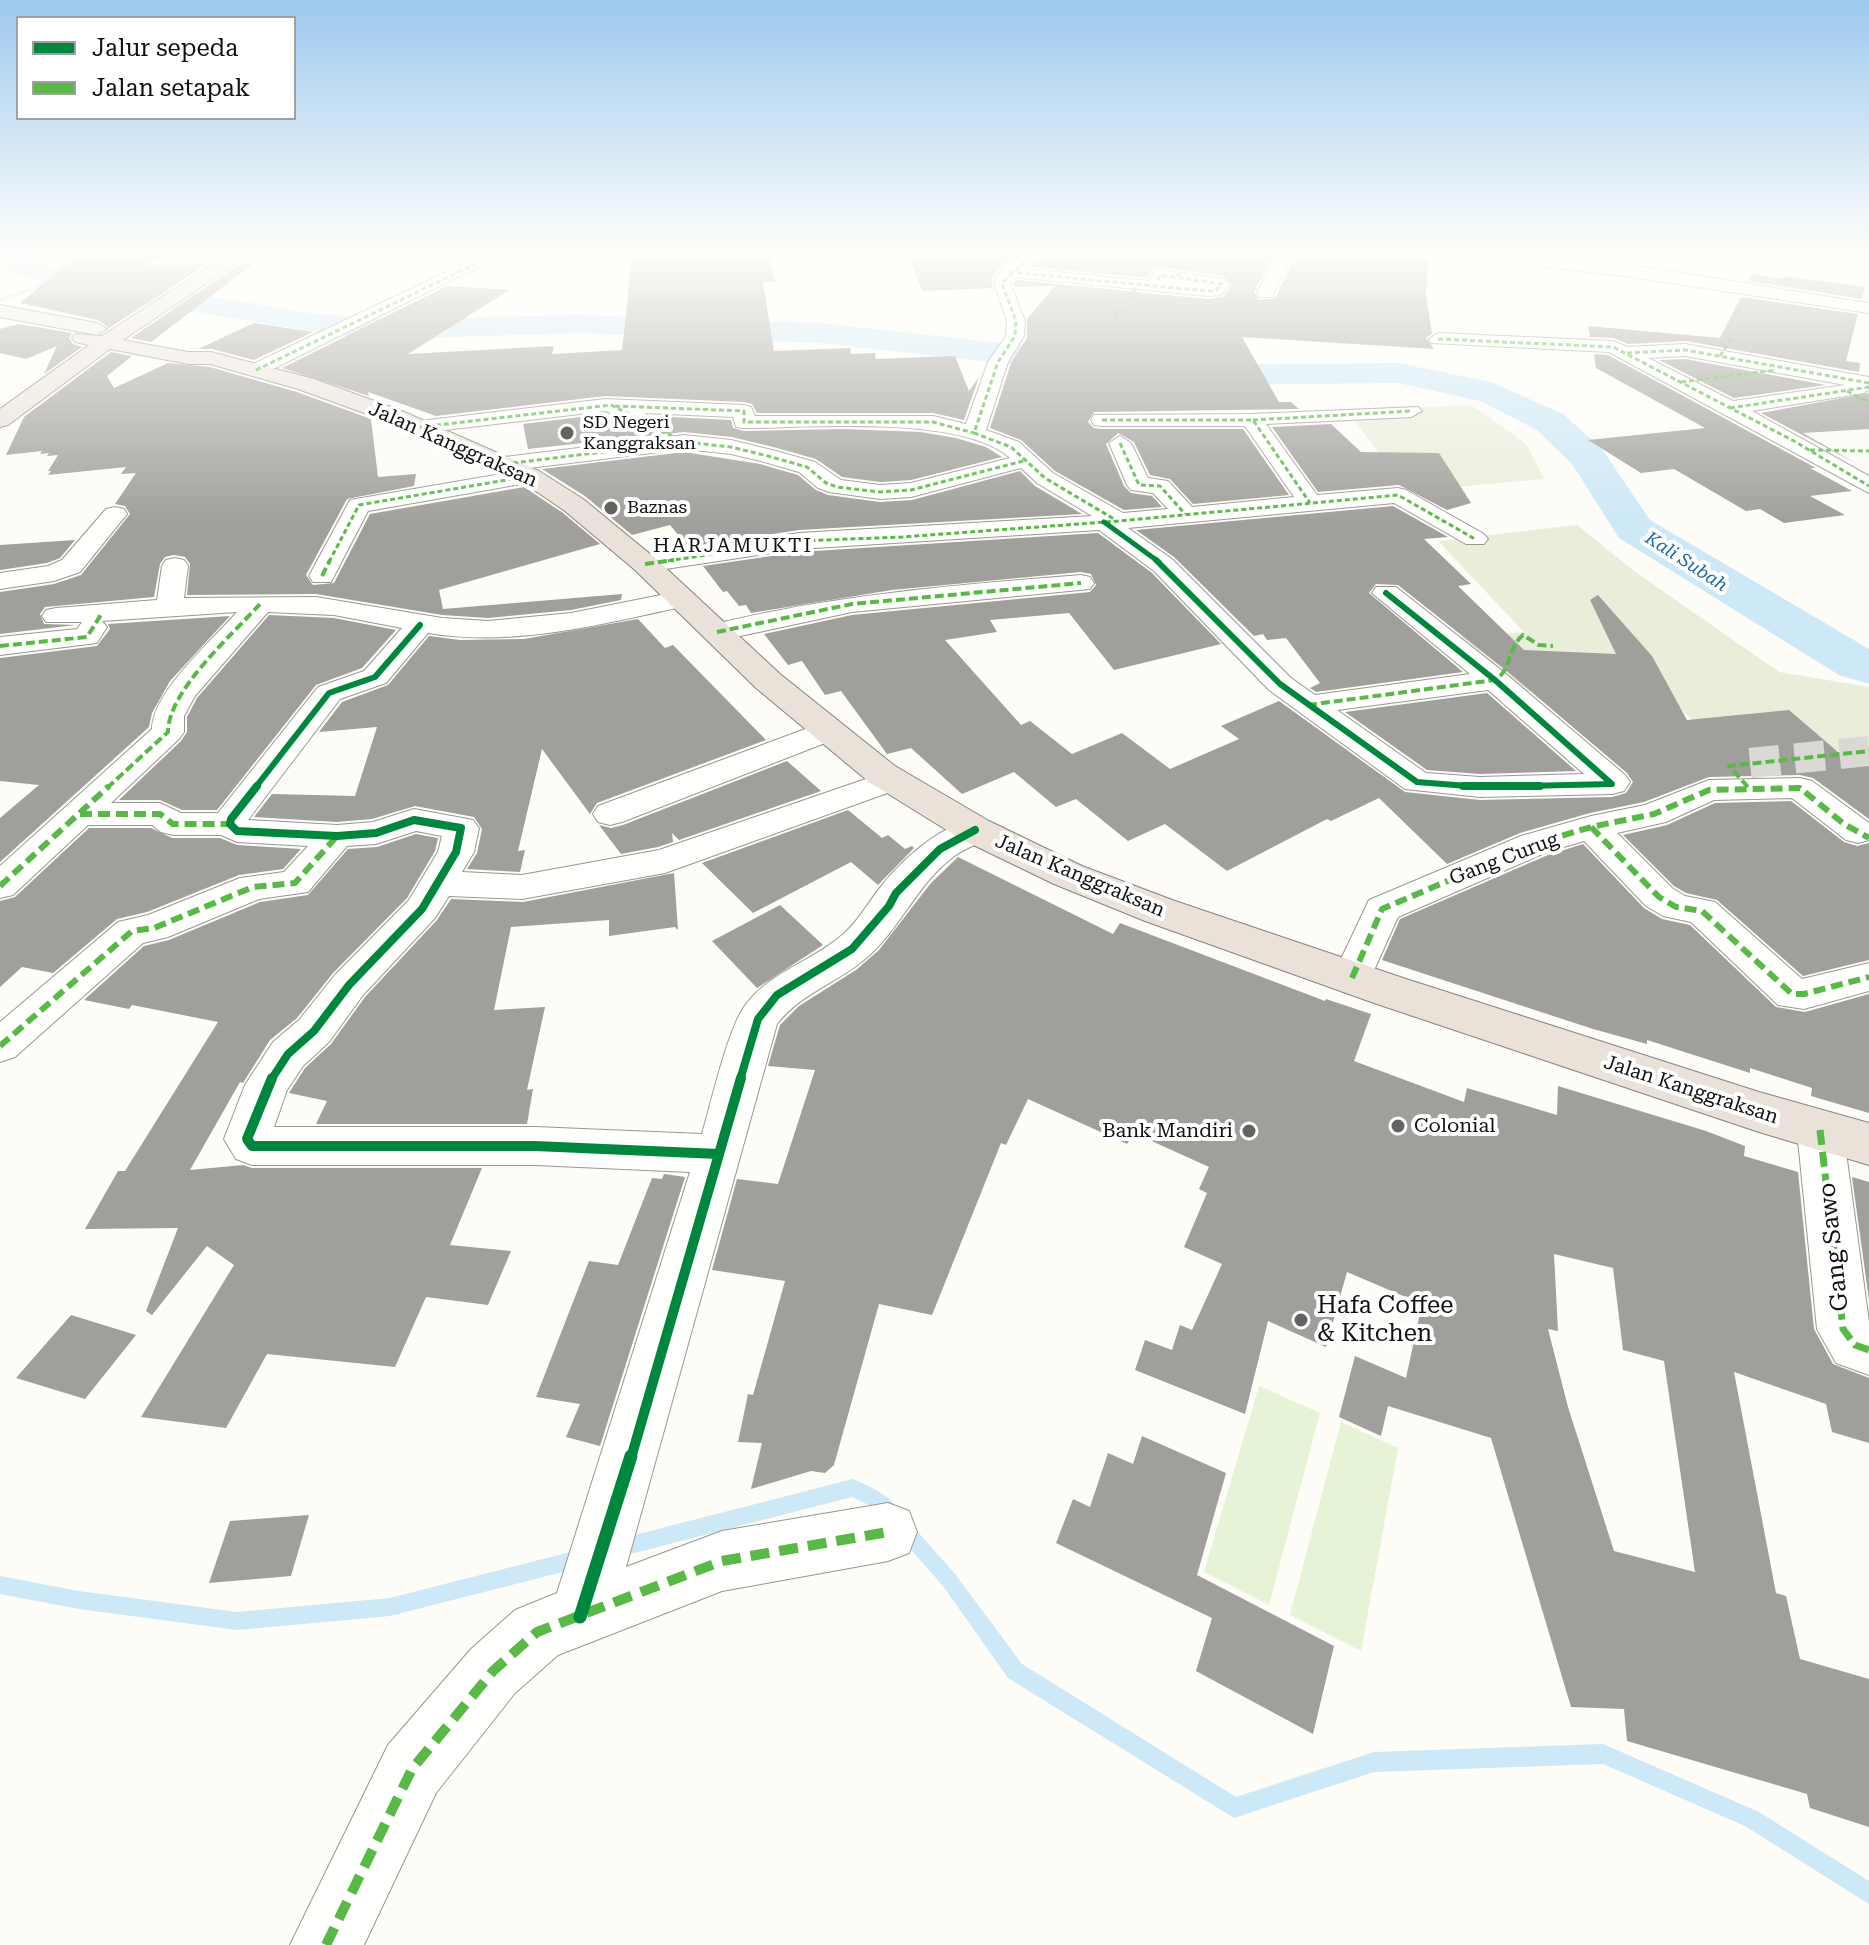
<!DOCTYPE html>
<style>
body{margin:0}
#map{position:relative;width:1869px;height:1945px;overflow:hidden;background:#fdfcf7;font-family:"Roboto Serif",serif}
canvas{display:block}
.legend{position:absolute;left:16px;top:16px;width:280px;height:104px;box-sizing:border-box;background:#fff;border:2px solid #a0a0a0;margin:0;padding:10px 14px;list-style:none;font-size:24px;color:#111}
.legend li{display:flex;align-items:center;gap:16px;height:40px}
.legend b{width:40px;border:2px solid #a0a0a0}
</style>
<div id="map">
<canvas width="1869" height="1945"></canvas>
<ul class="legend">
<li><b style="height:10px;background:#00873e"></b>Jalur sepeda</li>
<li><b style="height:10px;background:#58b947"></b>Jalan setapak</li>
</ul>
</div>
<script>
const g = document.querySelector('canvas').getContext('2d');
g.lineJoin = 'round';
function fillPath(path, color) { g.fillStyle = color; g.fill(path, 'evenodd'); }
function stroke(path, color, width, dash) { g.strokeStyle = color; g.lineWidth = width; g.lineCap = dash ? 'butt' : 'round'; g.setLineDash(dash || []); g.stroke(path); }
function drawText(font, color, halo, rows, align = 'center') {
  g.font = font + ' "Roboto Serif",serif'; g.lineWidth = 8; g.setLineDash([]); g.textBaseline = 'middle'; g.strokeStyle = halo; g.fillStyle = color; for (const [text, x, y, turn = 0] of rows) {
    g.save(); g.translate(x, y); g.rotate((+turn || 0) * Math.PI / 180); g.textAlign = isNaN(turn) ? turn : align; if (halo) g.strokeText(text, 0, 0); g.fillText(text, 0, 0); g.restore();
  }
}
const green = new Path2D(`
 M1259 1386 1320 1413 1269 1605 1204 1572Z
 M1341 1422 1398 1448 1361 1651 1290 1615Z`);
const cemetery = new Path2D(`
 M1468 405 1481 411 1527 445 1544 479 1408 491 1350 415 1409 408Z
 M1577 525 1634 571 1779 672 1869 687V747L1737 762 1651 681 1519 692 1449 638 1524 632 1438 541Z`);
const stream = new Path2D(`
 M52 281 56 282 0 302V298Z
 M853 1479C871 1487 893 1496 901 1515L898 1521 892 1524 886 1521 873 1507 852 1497 619 1557 613 1554 610 1548 613 1542 619 1539Z
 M904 1520 910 1523 955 1574 1022 1664 1236 1797 1374 1752 1603 1744 1759 1812 1869 1881V1904L1745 1826 1603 1764 1374 1772 1234 1818 1008 1678 943 1586 898 1535 895 1529 898 1523Z
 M582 1549 588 1552 591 1558 588 1564 582 1567 390 1616 237 1630 79 1609 0 1594V1576L79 1591 237 1612 390 1598Z`);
const river = new Path2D(`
 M0 251H21L33 262 98 278 316 314 387 319 580 315 820 323 1201 365 1398 363 1491 382 1563 414 1602 449 1650 520 1869 649V684L1839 675 1619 538 1572 464 1537 430 1480 401 1398 383 1201 385 820 343 580 333 387 339 316 332 98 296 13 274 0 261Z`);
const building = new Path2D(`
 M83 251H170L145 265 207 264 109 328 98 320 20 303Z
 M644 251H769L775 282H763L774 351 850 348 851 354 875 353 876 359 955 356 969 391 979 377 964 420 933 413H757L752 404 744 402 605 396 436 416 368 392 369 396 282 368 447 286 509 290 408 354 554 346 552 354 622 350 632 257H644Z
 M907 251H1022L1000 267 991 281 993 288 922 291Z
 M1047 251H1275L1254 292 1260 300 1275 298 1297 253 1390 261 1391 256 1429 259 1426 294 1432 334 1426 338 1434 349 1242 337 1279 402H1291L1299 409 1094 412 1088 422 1094 428 1102 429H1243L1289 495 1193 504 1170 479 1150 475 1134 442 1118 433 1106 444 1124 486 1131 493 1152 496 1162 507 1124 510 1055 471 1021 440 990 428 1011 363 1027 338V319L1055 286 1015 287 1013 283 1016 280 1207 299 1223 297 1233 284 1222 276 1160 267 1153 269 1148 278 1032 267Z
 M240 264H253L151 342 131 338Z
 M1752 274 1784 279 1785 276 1865 287 1862 299 1749 281Z
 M1741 297 1858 314 1846 361 1860 363 1859 372 1686 341 1628 344 1613 338 1590 337 1588 326 1720 338Z
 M254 323 313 332 254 360 212 349H198Z
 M19 324 72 333 69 338 73 344 82 347 44 374 57 346 26 359 0 353V329Z
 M111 352 132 356 107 376 114 388 168 363 210 367 297 392 371 419 378 477 416 474 414 486 347 499 306 575 313 585 334 583 370 514 524 487 563 513 600 544 439 590 443 609 622 594 621 600 571 610 488 618 442 615 316 594 187 595 190 564 185 557 174 555 165 557 160 564 154 597 45 607 40 614 44 624 76 625 0 634V592L54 584 81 575 130 514 125 506 115 504 136 473 121 474 126 467 48 475 51 471H48L58 455 47 456 49 453 40 454 42 451 6 455 24 417Z
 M1594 354 1608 355 1816 468H1810L1852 491 1810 496 1845 515 1784 523 1760 509 1746 511 1674 469 1641 473 1588 440 1705 428 1596 368Z
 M1685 359 1826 385 1734 398 1659 360Z
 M1869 393V429L1803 433 1859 465 1761 413Z
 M605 414 637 427 650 421 651 416 731 420 733 428 744 431 844 429 921 432 956 438 986 447 1002 457 911 480 880 482 842 477 816 459 777 448 732 437 684 432 528 449 523 424Z
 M1331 424 1361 452 1439 453 1471 503 1447 510 1399 485 1318 492 1272 427Z
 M684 452 760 464 798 475 816 490 828 495 880 502 912 500 1020 471 1035 486 1082 514 799 530 688 547 670 525 632 535 585 496 542 469Z
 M1393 506 1448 537 1424 539 1471 584 1458 586 1524 650 1616 654 1590 600 1598 595 1652 656 1687 720 1789 710 1838 752 1869 748V819L1813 778 1800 775 1709 777 1644 802 1590 813 1520 833 1447 864 1379 798 1331 821 1327 819 1227 871 1165 824 1128 841 1076 799 1056 807 1014 772 962 794 911 748 887 754 841 691 825 695 802 661 788 665 764 634 852 615 1090 592 1096 585 1091 574 1081 572 892 590 751 613 746 605 739 606 727 591 723 592 703 566 799 552 1098 533 1152 573 1221 644 1114 670 1069 613 990 620 997 632 945 640 1021 725 1030 721 1072 754 1122 733 1170 769 1239 739 1221 726 1279 701 1405 792 1480 800 1612 797 1626 793 1633 782 1627 773 1508 672 1398 585 1376 584 1369 593 1463 672 1316 692 1310 688 1320 683 1286 638 1267 640 1263 634 1254 636 1174 557 1136 530Z
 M75 540 60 558 47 563 0 570V545Z
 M269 615 334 618 396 630 362 668 316 685 217 810H182L160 800H119L181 741 187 732V717L197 698Z
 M230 616 170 681 152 713 149 727 0 862V818L39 785 0 781V658L97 646 110 629 108 624Z
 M638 619 665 648 673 645 766 740 597 803 590 814 542 749 518 851 525 850 520 872 467 869 477 853 482 829 474 817 415 806 372 819 337 822 254 817 272 794 355 796 377 727 319 732 342 702 388 685 429 636 460 640 524 639Z
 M1487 693 1576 771 1480 774 1427 770 1345 712Z
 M787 761 821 791 679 840 672 833 673 842 658 847 621 854 599 825 611 828 623 825Z
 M1791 801 1844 842 1857 846 1869 843V960L1803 976 1717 900 1686 893 1674 886 1623 835 1667 825 1715 803Z
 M848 810 882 838 888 835 905 849 912 846 914 848 878 885 851 862 753 913 702 863Z
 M89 828H151L172 838H220L237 845 301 849 283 869 239 875 147 912 117 919 53 973 22 967 0 987V901L15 897Z
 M416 834 438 838 435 851 407 898 333 973 297 1018 270 1040 243 1083 240 1082 190 1170 243 1165 252 1168H482L450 1245 511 1251 488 1305 426 1297 395 1367 267 1354 226 1428 141 1417 234 1265 207 1246 152 1315 146 1311 178 1228 85 1229 118 1171H125L218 1022 132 1005 129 1009 84 1000 144 946 169 940 260 902 308 895 348 849 377 847Z
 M1583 844 1644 908 1662 919 1690 925 1776 1007 1805 1012 1869 994V1113L1811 1096 1812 1088 1750 1068V1073L1647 1040V1044L1593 1029 1382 960 1400 919 1548 855Z
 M958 857 1113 934 1120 923 1325 1001 1326 999 1371 1014 1354 1061 1464 1102 1467 1088 1557 1115 1558 1086 1706 1131 1745 1146 1744 1156 1798 1172 1814 1329 1833 1364 1869 1378V1443L1832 1432 1826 1404 1734 1372 1776 1593 1786 1596 1800 1659 1869 1679V1827L1810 1808 1807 1794 1627 1741 1624 1709 1571 1707 1491 1438 1388 1406 1381 1436 1339 1417 1355 1356 1406 1378 1422 1304 1347 1272 1326 1347 1268 1321 1245 1414 1135 1370 1145 1340 1172 1350 1180 1325 1192 1330 1222 1264 1184 1247 1207 1193 1199 1189 1209 1167 1134 1133 1127 1144 1028 1099 1006 1145 1001 1143 932 1315 879 1304 834 1465 825 1473 811 1471 751 1489 762 1443 738 1442 748 1394 753 1395 785 1281 712 1270 737 1179 778 1184 815 1070 768 1066 780 1025 799 1006 856 970 879 950 931 883ZM1554 1254 1613 1268 1623 1350 1664 1361 1695 1572 1614 1551 1568 1407 1548 1329 1558 1331Z
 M674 873 678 930 675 927 609 936V920L511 927 494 1010 545 1007 527 1090 533 1089 527 1124H316L327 1101 289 1093 305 1068 331 1044 365 997 437 920 451 899 523 902Z
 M780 905 823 945 757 988 712 941Z
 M664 1174 685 1177 600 1446 566 1437 580 1404 536 1397 589 1261 618 1265 652 1178 662 1179Z
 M1852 1177 1869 1182V1300Z
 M71 1315 136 1335 85 1399 16 1378Z
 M1142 1436 1226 1473 1197 1575 1334 1646 1313 1734 1196 1671 1212 1618 1056 1543 1073 1499 1090 1507 1108 1453 1133 1464Z
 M309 1515 291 1576 209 1583 230 1521Z`);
const minorTunnel = new Path2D(`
 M1750 763 1869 751`);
const minor = new Path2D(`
 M393 251H410L399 259 393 257Z
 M490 251H510L263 374H249L246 370 249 366Z
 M1027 251H1044L1025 269 1150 281 1154 272 1160 270 1222 279 1230 284 1221 295 1207 296 1014 277 1010 283 1025 321 1024 336 1008 362 986 430 1019 442 1053 473 1123 513 1168 509 1153 493 1131 490 1127 485 1109 443 1120 436 1131 443 1148 478 1168 481 1192 507 1294 497 1245 426H1102L1094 425 1091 420 1094 415 1251 414 1418 407 1422 411 1411 417 1266 424 1317 495 1398 488 1406 490 1484 534 1488 539 1484 544H1466L1394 503 1128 528 1172 559 1291 678 1315 695 1470 674 1372 593 1376 587H1396L1506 674 1625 775 1630 782 1624 791 1612 794 1480 797 1405 789 1269 690 1154 571 1099 530 799 549 645 572 636 570 632 564 636 558 645 556 799 533 1092 516 1037 483 1021 468 911 497 880 499 829 492 818 488 799 472 761 461 731 454 684 449 505 471 497 469 494 464 497 459 505 457 684 435 731 440 776 451 815 462 841 480 880 485 911 483 1010 458C962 414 808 428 744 428L736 427 733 417 645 413 649 418 638 424 605 411 420 433 409 427 420 421 605 399 744 405 751 407 755 416H933L966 424 988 362 1006 336 1007 321 994 283 1003 269ZM1488 690 1584 774 1480 777 1426 773 1337 710Z
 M1278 251H1294L1272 297H1260L1257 293Z
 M1435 251C1578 249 1728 282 1869 303V313L1617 275 1443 256Z
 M1708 251H1726L1718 266 1712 268 1704 263Z
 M1438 333 1613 341 1628 347 1685 344 1869 377V389L1864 393 1752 411 1869 476V493L1609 352 1431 343 1429 339ZM1685 356 1845 385 1733 401 1648 358Z
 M530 469 538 471 542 476 538 481 368 511 331 582H313L309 576 350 500Z
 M115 507 124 509 127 514 80 572 54 581 0 589V573L48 566 62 560 106 509Z
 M175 558 184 560 188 566 184 598 316 597 442 618 488 621 571 613 681 591 691 593 695 599 691 605 681 607C598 625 513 647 428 633L386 683 340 699 248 820 337 825 373 822 414 809 473 820 479 828 474 852 462 872 522 875 659 850 892 770 904 773 909 780 904 787 665 873 522 899 449 896 435 918 363 995 329 1042 303 1066 287 1090 274 1127H535L702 1134C711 1103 727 1032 744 1007 767 974 805 964 836 940 856 926 868 902 883 884 904 858 952 813 987 822L993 830C983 844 966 847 953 857 916 885 900 930 865 959 837 983 801 993 777 1024L626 1567 722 1531 888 1503 909 1511 917 1532 909 1553 888 1561 722 1591 558 1655 515 1693 436 1793 364 1945H290L388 1745 471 1649 515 1610 557 1593 690 1172 535 1165H252L236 1159 224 1139 245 1085 273 1042 299 1020 335 975 409 900 438 852 442 836 416 831 376 844 347 846 308 892 259 899 168 937 143 943 15 1057 0 1062V1022L118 922 148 915 240 878 284 872 308 846 237 842 221 835H173L161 832 152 825H88L13 895 0 898V866L152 729C153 691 212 641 237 612L102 621 107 627 97 643 0 655V637L77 629 82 622H46L42 616 46 610 56 608 157 600 162 566 166 560ZM268 612 334 615 402 628 364 671 318 687 218 813H181L160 803H111L179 739 184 732V716L195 696Z
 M1081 575 1090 577 1094 583 1090 589 852 612 717 641 707 638 703 632 707 626C830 595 954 585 1081 575Z
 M827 721 838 724 843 731 838 738 622 822 610 825 598 822 593 814 598 806Z
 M1800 778 1812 781 1869 823V840L1858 843 1846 840 1792 798 1714 800 1666 822 1617 833 1672 888 1685 896 1715 902 1802 979 1869 963V991L1804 1009 1778 1005 1691 922 1663 916 1646 906 1584 841 1547 852 1398 917 1366 988 1352 993 1338 988 1332 978 1369 900 1521 836 1591 816 1645 805 1709 780Z
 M1820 1112 1836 1117 1843 1130 1869 1322V1375L1836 1363 1817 1329 1797 1130 1804 1117Z`);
const major = new Path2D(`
 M0 305 97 323 107 329 97 335 0 317Z`);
const highway = new Path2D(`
 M233 251H254L123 340 188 352H211L314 379 402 411 539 471 583 499 655 558 780 674 895 766 989 821 1082 866 1175 901 1406 979 1759 1092 1869 1123V1165L1759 1132 1374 1003 1145 921 1054 884 961 839 869 782 756 688 635 570 565 511 521 481 386 421 298 389 210 364H188L110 349 8 425 0 427V409L89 345 75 342 72 338 75 334 102 336Z`);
const quietFar4 = new Path2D(`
 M1036 251 1002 283 1016 321 1015 336 998 362 974 433 1011 447 1045 478 1114 519
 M399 254 402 251
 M1009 272 1207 291H1215L1222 284 1160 275 1158 280
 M1177 276 1196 251
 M1115 318 1138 285
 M1438 339 1613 347 1794 441 1869 486
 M1627 353 1685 350 1869 383
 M1720 356 1732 337
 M256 370 502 251
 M1681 382 1776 370
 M1847 391 1869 403
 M615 406 744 411V422H933L974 433
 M1730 408 1869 387
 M1102 420H1253L1310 503
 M1253 420 1411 411
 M420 427 611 405 684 442
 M1120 443 1139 485 1160 486 1185 514
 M1810 450 1869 451
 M505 464 684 442 731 447 768 456 807 467 826 483 837 487 880 492 911 490 1027 460
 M329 562 359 505 530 476
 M660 562 799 541 902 537 1119 521 1398 495 1475 539`);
const quietFar3 = new Path2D(`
 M645 564 674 560
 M322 576 330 560
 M717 632 852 604 1081 583
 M0 646 87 637 102 613
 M1308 705 1495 680C1512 670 1507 648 1523 635L1539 645 1553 646
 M1748 787 1729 766 1869 751
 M107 788 168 732C168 691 232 635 260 604`);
const quietFar2 = new Path2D(`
 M80 814H160L173 824H230
 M1591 827 1659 897 1676 907 1702 911 1792 994H1804L1869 977
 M0 886 109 786
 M1352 978 1382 909 1534 844 1591 827 1654 814 1709 790 1800 788 1844 824 1869 838
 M0 1046 132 931 154 928 253 887 295 883 337 836`);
const quietFar1 = new Path2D(`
 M1820 1130 1843 1329 1855 1345 1869 1350`);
const quiet = new Path2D(`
 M326 1945 412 1769 493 1671 537 1632 722 1561 888 1532`);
const cyclewayFar4 = new Path2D(`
 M1104 522 1159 562`);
const cyclewayFar3 = new Path2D(`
 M1156 560 1280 684 1417 782 1480 787 1612 784 1495 680 1386 593
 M255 788 329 693 375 677 420 625`);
const cyclewayFar2 = new Path2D(`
 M257 786 231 819 230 824 237 831 337 836 376 833 414 820 461 828 456 852 422 909 349 985 314 1031 288 1054 271 1080
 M1463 786H1540
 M740 1080 758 1019 777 995 852 949 889 906 896 893 940 849 975 830`);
const cyclewayFar1 = new Path2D(`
 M272 1078 247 1139 252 1146H535L719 1154
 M631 1458 741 1078`);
const cycleway = new Path2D(`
 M580 1617 631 1456`);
const markers = [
 [567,433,8,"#646362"],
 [611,508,8,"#646362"],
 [1398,1126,8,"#646362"],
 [1249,1131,8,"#646362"],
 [1301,1320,8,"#646362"]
];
const farPoinames = [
 ["SD Negeri",583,423],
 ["Kanggraksan",583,444],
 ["Baznas",627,508]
];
const farWaternames = [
 ["Kali Subah",1686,562,33]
];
const streetNames = [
 ["Jalan Kanggraksan",453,445,24],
 ["Gang Curug",1504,859,-21],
 ["Jalan Kanggraksan",1080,876,23],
 ["Jalan Kanggraksan",1691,1090,18]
];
const farQuarternames = [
 ["HARJAMUKTI",733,546]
];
const poiNames = [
 ["Colonial",1414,1126],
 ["Bank Mandiri",1233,1131,"right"]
];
const nearStreetnames = [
 ["Gang Sawo",1834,1247,-96]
];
const nearPoinames = [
 ["Hafa Coffee",1317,1306],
 ["& Kitchen",1317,1334]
];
fillPath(green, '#e7f3d7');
fillPath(cemetery, '#e9eedb');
fillPath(stream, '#cde8f7');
fillPath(river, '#cde8f7');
fillPath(building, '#a19f9c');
stroke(minorTunnel, '#dad9d4', 30, [30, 15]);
stroke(minor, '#979795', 2);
stroke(major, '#858482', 2);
stroke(highway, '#858482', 2);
fillPath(minor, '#fffffe');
fillPath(major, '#ede9dc');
fillPath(highway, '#eae1d8');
stroke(quietFar4, '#58b947', 3, [5, 3]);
stroke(quietFar3, '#58b947', 4, [9, 4]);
stroke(quietFar2, '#58b947', 6, [12, 6]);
stroke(quietFar1, '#58b947', 7, [15, 7]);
stroke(quiet, '#58b947', 10, [19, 10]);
stroke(cyclewayFar4, '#00873e', 5);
stroke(cyclewayFar3, '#00873e', 6);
stroke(cyclewayFar2, '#00873e', 8);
stroke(cyclewayFar1, '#00873e', 10);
stroke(cycleway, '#00873e', 13);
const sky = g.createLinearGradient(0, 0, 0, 523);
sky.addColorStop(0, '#9dc9ee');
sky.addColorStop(0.48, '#fefefb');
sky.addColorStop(1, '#fefefb00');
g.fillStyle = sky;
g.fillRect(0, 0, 1869, 523);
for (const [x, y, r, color] of markers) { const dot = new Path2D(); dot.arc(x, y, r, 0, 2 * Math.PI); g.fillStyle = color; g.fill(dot); stroke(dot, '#fff', 3); }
drawText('18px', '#111', '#fff', farPoinames, 'left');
drawText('italic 18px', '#1768a6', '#fff', farWaternames);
drawText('20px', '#111', '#fff', streetNames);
g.letterSpacing = '2px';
drawText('20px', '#111', '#fff', farQuarternames);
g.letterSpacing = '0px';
drawText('20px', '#111', '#fff', poiNames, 'left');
drawText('24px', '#111', '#fff', nearStreetnames);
drawText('24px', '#111', '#fff', nearPoinames, 'left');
</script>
